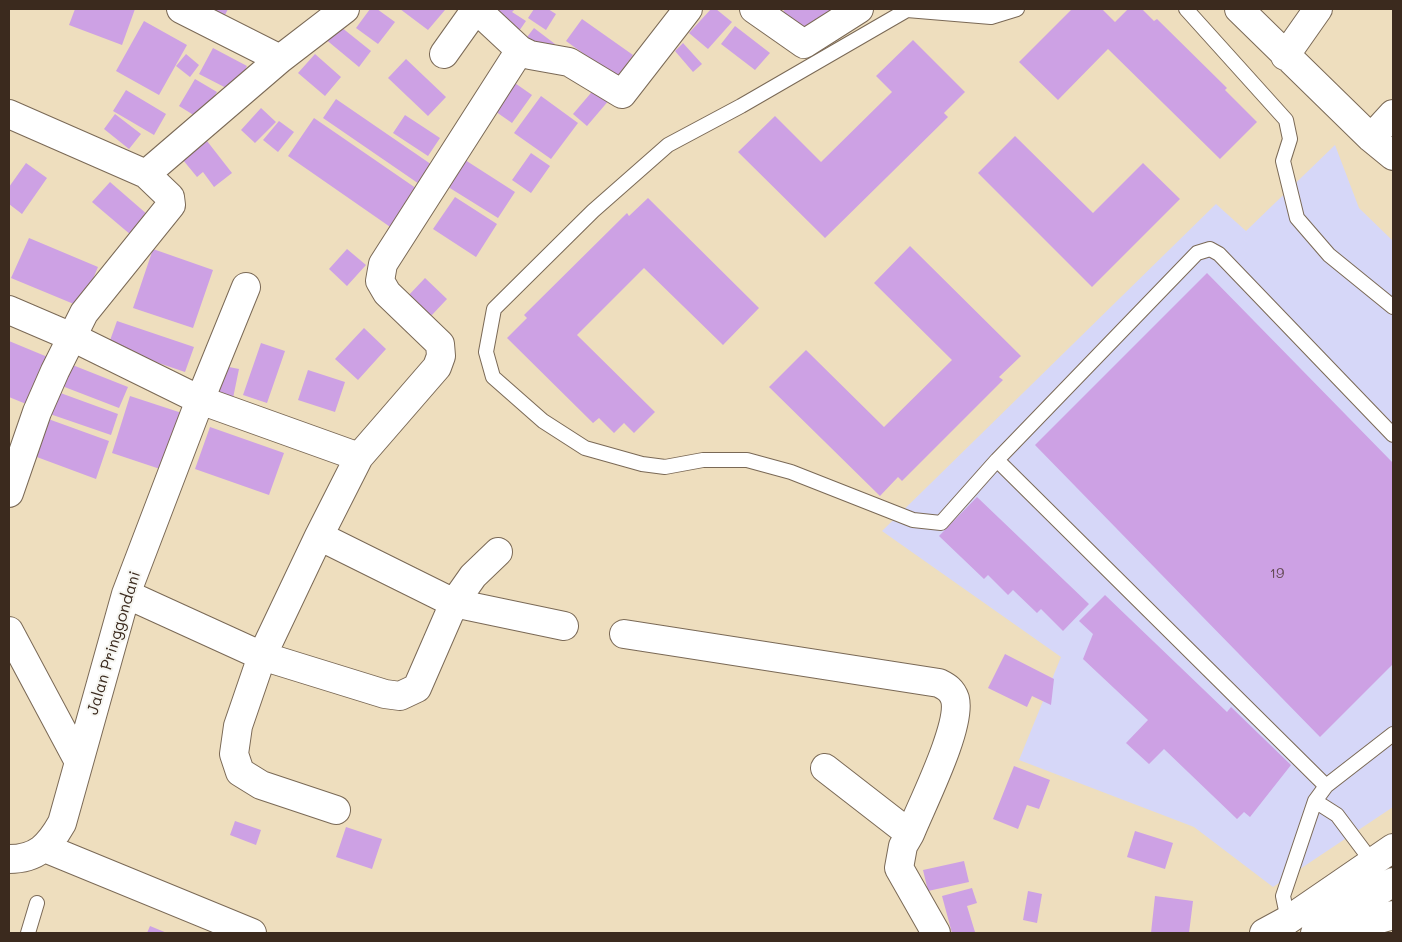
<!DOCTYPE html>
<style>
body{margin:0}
#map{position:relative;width:1402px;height:942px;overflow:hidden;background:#eedebe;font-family:Mali,sans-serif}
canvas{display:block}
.frame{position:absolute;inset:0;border:10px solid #3b2a1e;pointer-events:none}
</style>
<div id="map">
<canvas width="1402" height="942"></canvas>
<div class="frame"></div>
</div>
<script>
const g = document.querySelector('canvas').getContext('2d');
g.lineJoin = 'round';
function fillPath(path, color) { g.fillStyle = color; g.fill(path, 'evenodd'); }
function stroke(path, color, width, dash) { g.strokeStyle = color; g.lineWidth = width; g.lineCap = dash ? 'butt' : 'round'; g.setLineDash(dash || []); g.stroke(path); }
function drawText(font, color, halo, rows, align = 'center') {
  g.font = font + ' Mali,sans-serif'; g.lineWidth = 4; g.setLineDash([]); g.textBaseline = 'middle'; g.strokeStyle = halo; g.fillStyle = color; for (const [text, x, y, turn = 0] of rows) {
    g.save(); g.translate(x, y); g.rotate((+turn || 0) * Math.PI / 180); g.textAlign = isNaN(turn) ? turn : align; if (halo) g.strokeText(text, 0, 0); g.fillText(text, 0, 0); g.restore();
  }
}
const built = new Path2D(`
 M1335 145 1359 208 1393 241V807L1273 887 1194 827 1019 760 1061 657 882 531 1216 204 1246 231Z`);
const building = new Path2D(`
 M75 9H135L122 45 69 25Z
 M212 9H228L225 15Z
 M370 9H377L395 22 378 44 356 28Z
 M400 9H443L445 10 428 30Z
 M498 9H515L512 12 526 21 517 34 492 17Z
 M534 9H548L556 14 546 30 528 18Z
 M711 9H716L732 22 708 49 689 33Z
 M785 9H831L811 37 780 16Z
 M1072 9H1102L1115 22 1128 9H1142L1154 21 1157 19 1227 88 1225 90 1257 122 1220 159 1108 49 1058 100 1019 62Z
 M582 19 633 55 617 78 566 41Z
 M144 21 187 45 159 95 116 71Z
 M336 23 371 51 359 67 324 38Z
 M735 26 770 53 755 70 721 44Z
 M534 28 555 44 546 57 524 41Z
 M913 40 965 92 944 113 948 117 825 238 738 152 775 116 821 162 892 92 876 76Z
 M683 43 702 64 693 72 675 51Z
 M213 48 247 66 234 92 199 74Z
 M186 54 199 65 190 77 176 66Z
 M315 54 341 77 325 96 298 73Z
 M406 59 446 97 428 116 388 78Z
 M195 79 217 92 200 119 179 106Z
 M512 81 532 95 512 123 492 109Z
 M596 87 610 99 587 126 573 114Z
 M126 90 166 114 154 135 113 111Z
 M541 96 578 123 551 159 514 133Z
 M336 99 438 169 425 188 323 118Z
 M261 108 276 122 255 143 241 130Z
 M115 114 141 134 129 149 104 129Z
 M405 115 440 138 428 156 393 133Z
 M314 118 423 193 396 231 288 156Z
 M279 121 294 132 278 152 263 140Z
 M1015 136 1093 213 1143 163 1180 199 1092 287 978 173Z
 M207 141 232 173 214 187 203 172 197 177 183 160Z
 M531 153 550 166 531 193 512 180Z
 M462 158 515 192 498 218 445 185Z
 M26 163 47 178 22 214 9 204V187Z
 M110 182 148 215 131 235 92 202Z
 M455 197 497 224 476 257 433 229Z
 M648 198 759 308 723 345 644 268 577 335 655 412 634 433 624 423 614 433 599 418 593 423 507 338 527 318 524 315 627 213 629 216Z
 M29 238 98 267 81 307 11 278Z
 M910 246 1021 356 999 377 1003 380 902 481 898 477 880 496 769 387 806 350 884 427 952 360 874 283Z
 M153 249 213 270 193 328 133 308Z
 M347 249 366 265 347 286 329 269Z
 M1207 273 1393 463V664L1320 737 1035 445Z
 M425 278 447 299 431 316 408 296Z
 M117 321 194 347 185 372 108 346Z
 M364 328 386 349 358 380 335 359Z
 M9 341 50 358 31 406 9 397Z
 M261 343 285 351 267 403 243 395Z
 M70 364 128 387 119 408 62 386Z
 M214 364 239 369 233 398 209 394Z
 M308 370 345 382 335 412 298 400Z
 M55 391 118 414 111 435 47 413Z
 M130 396 191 416 172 473 112 453Z
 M40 416 109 441 96 479 26 453Z
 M210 427 284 453 269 495 195 469Z
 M977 497 1089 604 1063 631 1041 609 1037 613 1013 590 1008 595 988 575 984 579 939 536Z
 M1105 595 1227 712 1231 707 1291 765 1250 817 1244 812 1237 819 1164 749 1149 764 1126 743 1148 720 1083 659 1093 634 1079 621Z
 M1005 654 1054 679 1051 705 1032 696 1027 707 988 688Z
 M1014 766 1050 780 1039 809 1027 805 1018 829 993 819Z
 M235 821 261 830 256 845 230 835Z
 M346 827 382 839 372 869 336 857Z
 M1135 831 1173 843 1165 869 1127 857Z
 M964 861 969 882 928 891 923 870Z
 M972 888 977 903 967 906 975 932 952 933 942 896Z
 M1028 891 1042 894 1037 923 1023 920Z
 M1155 896 1193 901 1189 933H1151Z
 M150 926 167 933H147Z`);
const service = new Path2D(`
 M1186 9 1286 120 1290 139 1283 161 1297 218 1329 255 1393 307
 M997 460 941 523 913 520 791 472 747 460H703L665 467 642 464 585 448 543 421 493 377 486 352 494 309 593 211 668 145 741 106 907 10 991 17 1017 9
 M1326 786 997 460 1197 253 1210 249 1219 254 1393 435
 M1315 801 1337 815 1373 863
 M1288 920 1283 896 1315 801 1326 786 1393 734
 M28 933 37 903`);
const minor = new Path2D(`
 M181 9 280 59
 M476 9 520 50 530 55 569 62 622 94 688 9
 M754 9 804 44 859 9
 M1239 9 1371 138 1393 156
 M444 54 476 9
 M1285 56 1318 9
 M9 114 146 174
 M1371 138 1393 114
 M9 310 72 337 200 400 359 457
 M9 493 37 412 55 371 84 313 171 205 170 197 146 174 280 59 345 9
 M319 536 454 603 564 626
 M126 594 262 656 385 694 400 696 417 688 454 603 473 576 498 552
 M9 631 79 762
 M624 634 939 683C947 687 952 690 955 699 962 726 921 806 910 834
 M825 768 910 834 903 846 899 868 936 933
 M336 810 261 785 240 772 234 754 238 726 262 656 319 536 359 457 437 367 441 356 440 344 387 293 380 281 383 264 520 50
 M45 848 252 933
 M9 859C37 859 49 846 62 823L126 594 200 400 246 287`);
const primary = new Path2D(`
 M1331 933 1393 915`);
const trunk = new Path2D(`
 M1264 933 1288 920 1393 848
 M1315 933 1393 882`);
const numberNames = [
 ["19",1277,574]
];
const streetNames = [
 ["Jalan Pringgondani",114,643,-73]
];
fillPath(built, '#d6d7f8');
fillPath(building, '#cda1e4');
stroke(service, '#7a6956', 16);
stroke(minor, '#7a6956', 30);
stroke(primary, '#7a6956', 30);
stroke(trunk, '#7a6956', 30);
stroke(service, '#fff', 14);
stroke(minor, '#fff', 28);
stroke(primary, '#fff', 28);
stroke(trunk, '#fff', 28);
drawText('14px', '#604850', null, numberNames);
drawText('16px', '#3b2a1e', '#f6f6f2', streetNames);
</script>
